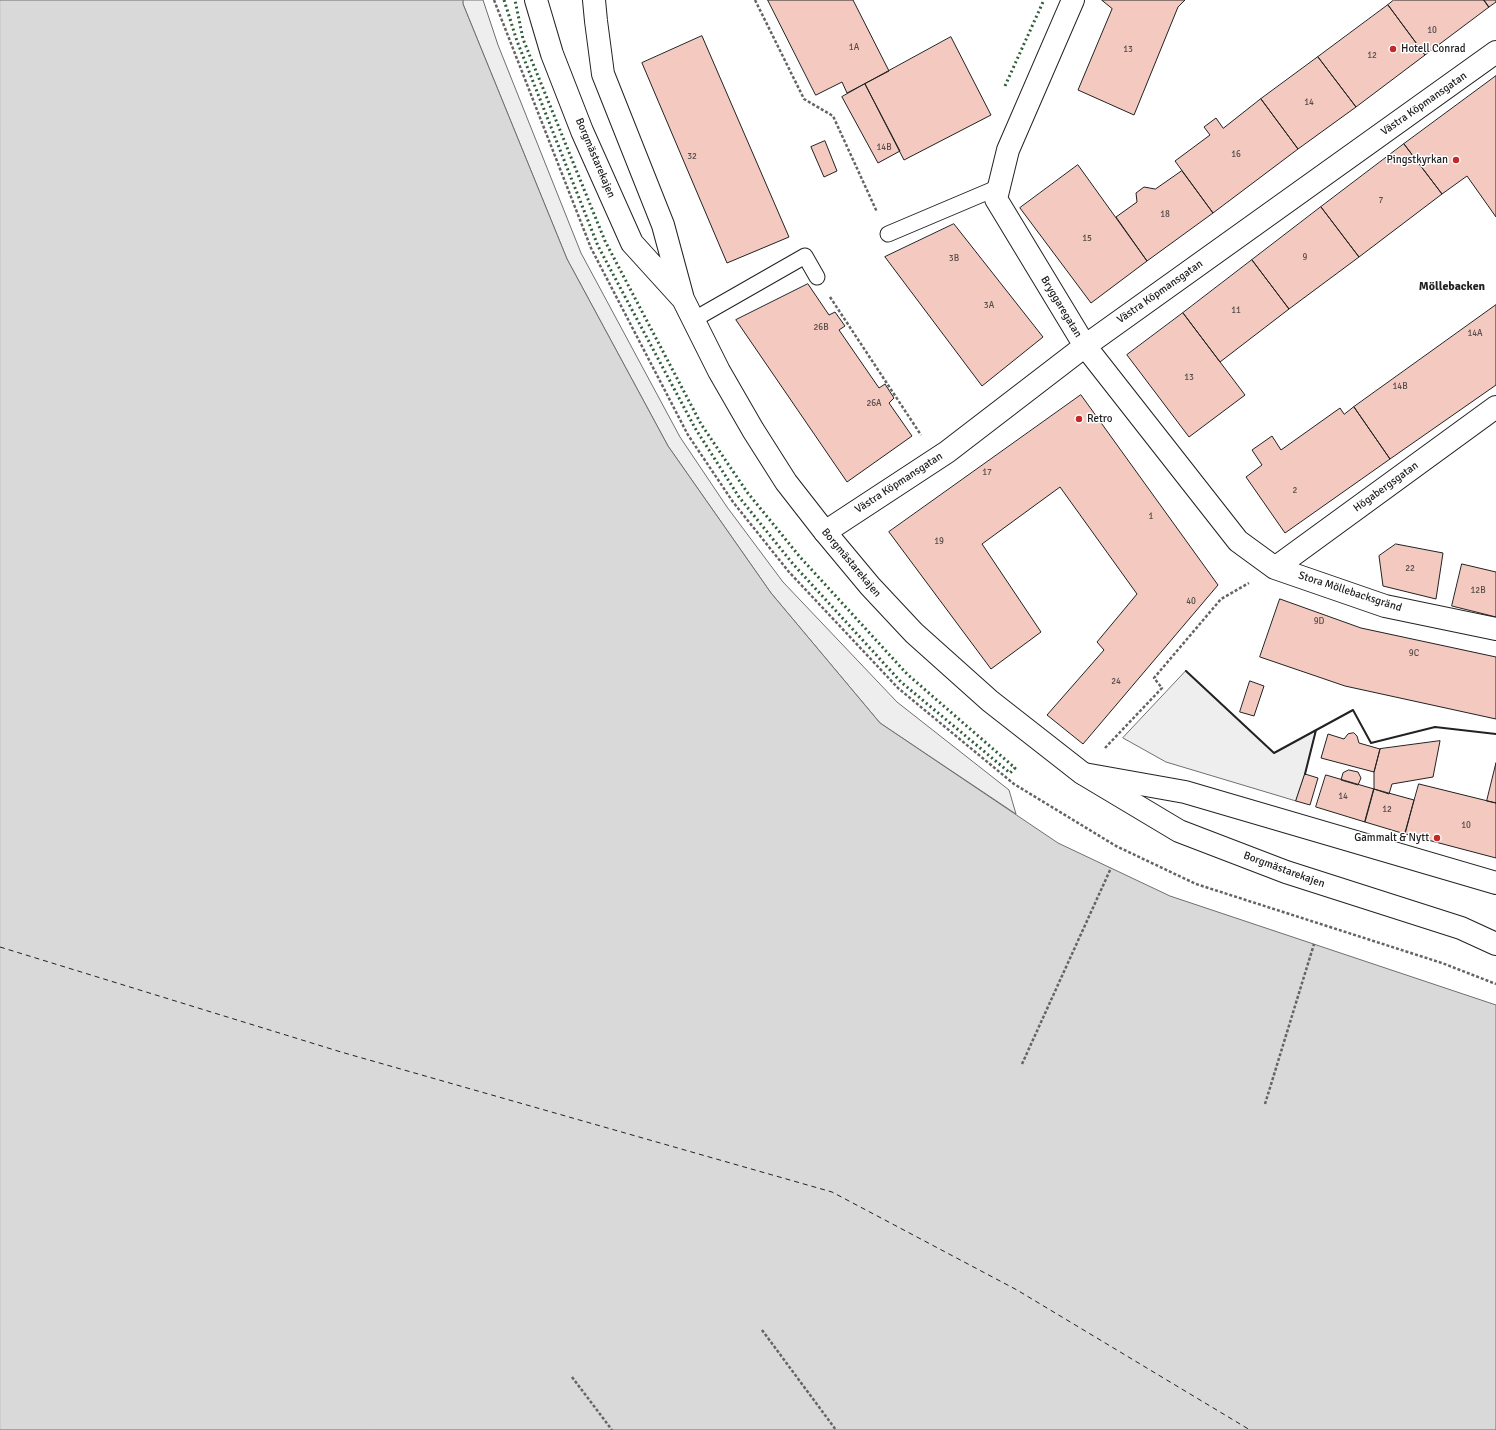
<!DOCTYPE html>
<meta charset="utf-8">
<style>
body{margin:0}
canvas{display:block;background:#fff}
</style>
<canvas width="1496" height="1430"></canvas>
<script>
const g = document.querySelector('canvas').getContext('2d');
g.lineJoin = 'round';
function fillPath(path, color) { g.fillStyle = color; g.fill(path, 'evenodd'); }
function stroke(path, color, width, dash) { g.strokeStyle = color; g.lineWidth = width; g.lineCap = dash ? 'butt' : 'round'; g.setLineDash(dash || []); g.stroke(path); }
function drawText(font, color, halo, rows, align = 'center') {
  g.font = font + ' Signika,sans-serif'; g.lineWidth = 3; g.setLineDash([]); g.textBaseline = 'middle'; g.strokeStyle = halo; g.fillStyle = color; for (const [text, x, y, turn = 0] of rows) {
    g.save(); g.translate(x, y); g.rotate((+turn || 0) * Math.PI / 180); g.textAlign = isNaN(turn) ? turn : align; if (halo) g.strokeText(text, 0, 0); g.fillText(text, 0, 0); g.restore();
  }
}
const green = new Path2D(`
 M463 0H483L498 45 581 253 680 437 727 507 783 582 897 702 1009 790 1016 814 880 723 771 593 668 446 567 259 463 4Z
 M1186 671 1274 753 1316 730 1305 774 1296 801 1166 762 1123 738Z`);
const water = new Path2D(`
 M0 0H463V4L567 259 668 446 771 593 880 723 1058 843 1170 896 1496 1005V1430H0Z`);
const ferry = new Path2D(`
 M0 947 341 1052 832 1192 1017 1290 1250 1430`);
const building = new Path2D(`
 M768 0H853L889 71 847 93 842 82 816 95Z
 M1102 0H1185L1178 7 1134 115 1078 90 1112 9Z
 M1394 0H1484L1489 7 1425 55 1388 5Z
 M1484 0H1496V2L1489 7Z
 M1388 5 1425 55 1356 107 1318 57Z
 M702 36 789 237 727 263 642 63Z
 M951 37 991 115 904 160 865 84Z
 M1318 57 1356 107 1298 149 1261 99Z
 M1496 76V217L1467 176 1442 194 1404 144Z
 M865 84 900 151 878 163 842 97Z
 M1261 99 1298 149 1213 213 1175 161 1210 135 1204 127 1216 118 1223 128Z
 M825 141 837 171 824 177 811 147Z
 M1404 144 1442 194 1359 257 1321 207Z
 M1078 165 1147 261 1091 303 1020 208Z
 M1182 171 1213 213 1147 261 1116 217 1137 202 1136 193 1144 187 1155 189Z
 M1321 207 1359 257 1289 309 1252 260Z
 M954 224 1043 337 982 386 885 257Z
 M1252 260 1289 309 1220 362 1183 313Z
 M808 284 829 315 835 312 845 326 839 330 879 388 885 384 894 398 889 403 912 436 847 482 736 320Z
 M1496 305V385L1390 459 1354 407Z
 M1183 313 1245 395 1189 437 1127 355Z
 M1081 395 1218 585 1083 744 1047 715 1104 650 1097 642 1137 594 1060 487 982 544 1041 632 991 669 889 532Z
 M1354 407 1390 459 1285 533 1246 477 1262 465 1252 450 1272 436 1281 450 1340 408 1344 414Z
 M1396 544 1443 553 1436 599 1383 586 1379 556Z
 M1462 564 1496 572V617L1452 606Z
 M1280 599 1361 628 1496 657V719L1345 686 1260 657Z
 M1250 681 1264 686 1254 716 1240 712Z
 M1354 733 1357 736 1359 743 1380 749 1374 772 1321 758 1328 734 1344 739 1348 734Z
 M1440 741 1433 777 1392 784 1389 794 1374 789V772L1380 749Z
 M1496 763V803L1487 801Z
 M1349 770 1358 772 1361 778 1358 785 1341 780 1343 773Z
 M1305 774 1318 778 1310 805 1296 801Z
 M1326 775 1374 789 1365 822 1316 807Z
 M1419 784 1496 803V858L1405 834Z
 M1374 789 1414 800 1405 834 1365 822Z`);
const path = new Path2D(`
 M494 0 591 248 688 435 733 502 789 572 898 688 1014 784 1116 846 1196 884 1442 963 1496 984
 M755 0 804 99 833 116 877 212
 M830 297 921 435
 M1105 748 1162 688 1154 678 1221 599 1249 583
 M1022 1064 1111 868
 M1265 1104 1314 944
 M762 1330 836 1430
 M572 1377 612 1430`);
const lane = new Path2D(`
 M888 234 999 187
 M693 320 805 256 817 277`);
const street = new Path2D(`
 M1073 0 1008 150 996 199 1085 346 1238 541 1275 568 1385 606 1496 629
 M825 532 947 452 1085 346 1496 52
 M1275 568 1496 407
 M1084 774 1185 792 1496 883`);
const secondary = new Path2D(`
 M536 0 552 54 582 131 632 243 681 297
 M594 0 596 21 603 74 663 225 683 299 719 371 753 430 786 482 825 532 870 586 914 633 990 701 1082 773 1179 831 1286 872 1461 928 1496 944`);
const hedge = new Path2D(`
 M504 0 517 41 598 246 695 428 739 497 793 564 901 682 1010 773 1015 768 907 674 800 557 747 492 701 424 605 241 523 39 515 0
 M1005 86 1043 2 1041 0`);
const wall = new Path2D(`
 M1186 671 1274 753 1353 710 1371 743 1435 727 1496 734
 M1305 774 1316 730`);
const markers = [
 [1393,49,4,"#c62828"],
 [1456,160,4,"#c62828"],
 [1079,419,4,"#c62828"],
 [1437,838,4,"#c62828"]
];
const numberNames = [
 ["10",1432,31],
 ["1A",854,48],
 ["13",1128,50],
 ["12",1372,56],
 ["14",1309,103],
 ["14B",884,148],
 ["16",1236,155],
 ["32",692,157],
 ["7",1381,201],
 ["18",1165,215],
 ["15",1087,239],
 ["9",1305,258],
 ["3B",954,259],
 ["3A",989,306],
 ["11",1236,311],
 ["26B",821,328],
 ["14A",1475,334],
 ["13",1189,378],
 ["14B",1400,387],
 ["26A",874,404],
 ["17",987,473],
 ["2",1295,491],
 ["1",1151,517],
 ["19",939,542],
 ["22",1410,569],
 ["12B",1478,591],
 ["40",1191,602],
 ["9D",1319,622],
 ["9C",1414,654],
 ["24",1116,682],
 ["14",1343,797],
 ["12",1387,810],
 ["10",1466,826]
];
const poiNames = [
 ["Hotell Conrad",1401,49],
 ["Pingstkyrkan",1448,160,"right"],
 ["Retro",1087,419],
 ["Gammalt & Nytt",1429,838,"right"]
];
const streetNames = [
 ["Västra Köpmansgatan",1424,104,-35],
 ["Borgmästarekajen",595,158,67],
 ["Västra Köpmansgatan",1160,292,-35],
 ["Bryggaregatan",1061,307,59],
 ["Västra Köpmansgatan",899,483,-33],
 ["Högabergsgatan",1386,487,-36],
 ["Borgmästarekajen",851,563,50],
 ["Stora Möllebacksgränd",1350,592,18],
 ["Borgmästarekajen",1284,870,20]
];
const neighbourhoodNames = [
 ["Möllebacken",1452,287]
];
fillPath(green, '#eee');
stroke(green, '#6f6f6f', 1);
fillPath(water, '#d9d9d9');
stroke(water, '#6f6f6f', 1);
stroke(ferry, '#222', 1, [5, 4]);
fillPath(building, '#f3c9c0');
stroke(building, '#222', 1);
stroke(lane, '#222', 17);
stroke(street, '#222', 24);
stroke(secondary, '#222', 24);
stroke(path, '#646464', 2.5, [3, 2]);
stroke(lane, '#fff', 15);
stroke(street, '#fff', 22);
stroke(secondary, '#fff', 22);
stroke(hedge, '#2f5e38', 3, [2, 3]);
stroke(wall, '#222', 2);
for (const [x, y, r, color] of markers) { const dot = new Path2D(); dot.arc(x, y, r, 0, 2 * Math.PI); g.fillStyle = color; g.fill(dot); stroke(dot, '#fff', 1.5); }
drawText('9px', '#564c4a', null, numberNames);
drawText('11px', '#222', '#fff', poiNames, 'left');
drawText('11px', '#222', '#fff', streetNames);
drawText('bold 12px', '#222', '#fff', neighbourhoodNames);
</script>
